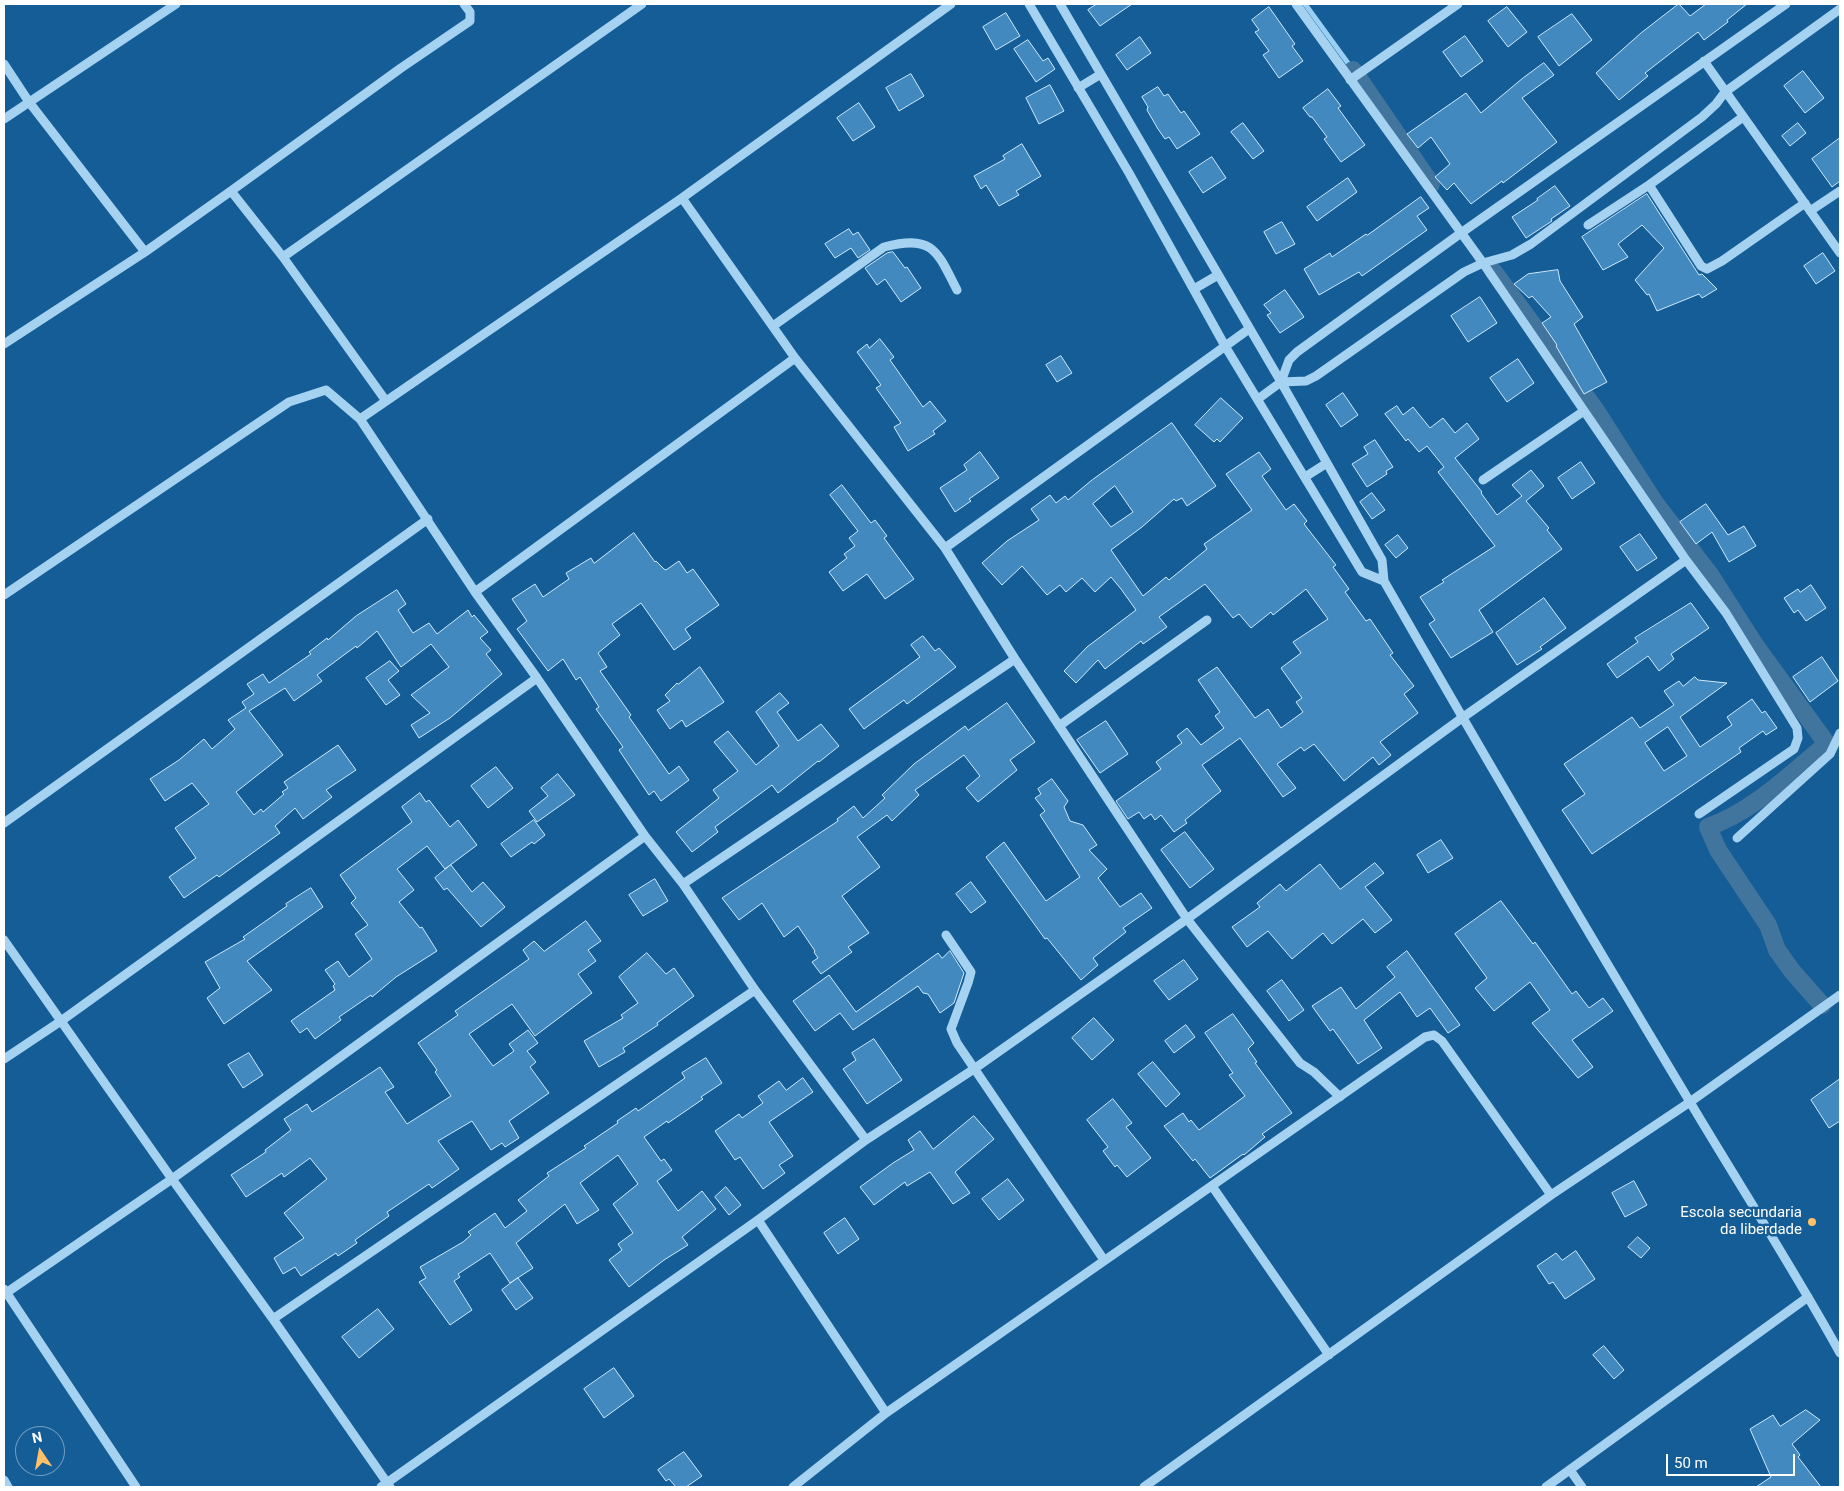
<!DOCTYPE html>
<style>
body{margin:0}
#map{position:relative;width:1844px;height:1491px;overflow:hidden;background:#155d96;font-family:Roboto,sans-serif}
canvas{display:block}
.frame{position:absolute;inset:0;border:5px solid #fff;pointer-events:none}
.north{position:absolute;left:15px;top:1426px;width:50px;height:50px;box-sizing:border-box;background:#155d96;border:1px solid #739ec0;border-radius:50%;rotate:348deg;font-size:14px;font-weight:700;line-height:20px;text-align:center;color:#fff}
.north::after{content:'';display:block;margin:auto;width:18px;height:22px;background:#ffc067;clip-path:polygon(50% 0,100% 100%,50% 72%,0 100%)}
.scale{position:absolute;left:1666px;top:1454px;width:129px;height:22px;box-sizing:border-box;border:2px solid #fff;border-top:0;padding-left:6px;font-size:15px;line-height:18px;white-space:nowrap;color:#fff;-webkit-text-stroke:4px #155d96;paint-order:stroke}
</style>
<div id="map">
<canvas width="1844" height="1491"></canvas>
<div class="frame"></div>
<div class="north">N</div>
<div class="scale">50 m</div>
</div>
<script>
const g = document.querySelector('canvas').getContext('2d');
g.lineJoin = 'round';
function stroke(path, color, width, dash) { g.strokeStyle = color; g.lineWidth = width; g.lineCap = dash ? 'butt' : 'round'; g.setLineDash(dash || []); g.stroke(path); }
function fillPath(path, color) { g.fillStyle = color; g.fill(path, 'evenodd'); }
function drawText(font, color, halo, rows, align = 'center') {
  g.font = font + ' Roboto,sans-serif'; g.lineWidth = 5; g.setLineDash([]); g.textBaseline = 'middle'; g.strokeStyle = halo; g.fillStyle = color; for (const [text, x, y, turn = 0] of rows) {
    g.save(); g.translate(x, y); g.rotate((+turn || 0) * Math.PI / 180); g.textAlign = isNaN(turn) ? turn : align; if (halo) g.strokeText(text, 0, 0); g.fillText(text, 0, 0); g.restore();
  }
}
const stream = new Path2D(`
 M1305 4 1353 70`);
const canal = new Path2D(`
 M1353 70 1431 184
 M1494 272 1595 409 1655 503 1711 576 1755 645 1827 744C1790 774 1754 811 1708 827L1718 850 1768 925 1777 950 1792 971 1822 1005`);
const building = new Path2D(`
 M1097 4H1132L1100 26 1088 10Z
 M1679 4 1690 16 1706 4H1747L1727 20 1728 22 1704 40 1698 32 1645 73 1648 76 1619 100 1596 73 1641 33Z
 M1269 7 1295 44 1292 46 1303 61 1279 78 1263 55 1269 51 1255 32 1259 30 1252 20Z
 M1507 7 1527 32 1508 47 1488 21Z
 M1006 13 1020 36 996 50 983 27Z
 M1572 14 1592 40 1559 66 1538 37Z
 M1465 36 1483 61 1461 77 1443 52Z
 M1140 37 1151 53 1127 70 1116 55Z
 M1028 40 1043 61 1048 58 1055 69 1036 82 1014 49Z
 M1544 63 1554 75 1522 98 1557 142 1503 183 1502 181 1471 204 1454 183 1447 190 1435 177 1450 164 1431 137 1418 148 1407 134 1466 93 1481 113 1523 78Z
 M1803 71 1824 98 1805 113 1784 86Z
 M911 74 924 96 899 111 886 88Z
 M1050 85 1064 111 1039 124 1026 98Z
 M1158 87 1164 96 1168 94 1181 113 1184 111 1200 134 1177 149 1169 137 1165 139 1158 129 1147 110 1148 107 1142 97Z
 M1328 89 1341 106 1338 108 1365 145 1341 162 1324 139 1327 137 1312 117H1310L1303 108Z
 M859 103 875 127 853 141 837 118Z
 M1243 123 1264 151 1253 159 1231 132Z
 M1798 123 1806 133 1790 146 1782 136Z
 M1840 138V181L1832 187 1812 159Z
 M1022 144 1041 176 1016 191 1019 195 999 206 986 185 981 189 974 176 1005 159 1003 156Z
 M1212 157 1226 178 1203 193 1189 172Z
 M1348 178 1357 192 1317 221 1307 207Z
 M1555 186 1570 206 1551 219 1552 221 1526 238 1512 217 1538 200 1537 199Z
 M1647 194 1699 275 1702 274 1717 289 1702 298 1699 294 1657 311 1649 294 1647 295 1635 280 1664 248 1642 225 1618 244 1628 257 1603 270 1582 237Z
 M1421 197 1429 208 1417 216 1427 230 1362 276 1359 272 1319 295 1304 269 1330 253 1332 257 1366 234 1367 235Z
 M1282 222 1295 244 1276 254 1264 232Z
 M849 229 853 235 858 232 870 250 858 258 851 248 835 258 825 244Z
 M893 252 905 268 907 267 921 288 901 302 885 279 877 285 865 268 887 253Z
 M1823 253 1835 271 1816 284 1804 266Z
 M1558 270 1560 281 1583 317 1574 324 1607 382 1584 394 1556 346 1557 345 1542 323 1551 317 1532 296 1529 298 1514 284 1528 274Z
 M1285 290 1304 317 1280 333 1267 315 1271 313 1264 305Z
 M1480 297 1497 323 1468 342 1451 316Z
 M880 339 894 357 890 360 923 407 930 401 946 421 933 431 935 434 908 451 894 427 901 423 876 388 881 385 857 352 867 344 869 348Z
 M1061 356 1072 373 1057 382 1046 365Z
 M1518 359 1534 383 1507 402 1490 378Z
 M1343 393 1358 415 1341 427 1326 405Z
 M1221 398 1243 418 1220 442 1217 439 1214 442 1195 425Z
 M1397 406 1403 415 1413 407 1430 428 1443 418 1455 433 1467 423 1479 439 1455 458 1482 492 1481 493 1497 515 1522 496 1512 485 1531 470 1544 486 1526 501 1549 528 1547 530 1562 549 1479 610 1493 632 1451 658 1429 624 1435 620 1420 597 1444 582 1442 580 1495 546 1438 472 1444 467 1427 446 1419 452 1408 439 1406 441 1385 414Z
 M1172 423 1216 486 1187 506 1182 498 1176 501 1174 499 1142 527 1111 550 1143 596 1166 577 1169 580 1207 549 1204 544 1252 510 1226 474 1259 452 1271 469 1262 476 1286 510 1294 504 1307 521 1304 524 1336 565 1333 567 1349 589 1345 592 1366 621 1370 619 1393 653 1390 655 1414 686 1404 694 1418 713 1380 742 1391 755 1379 765 1373 757 1344 781 1314 744 1304 751 1301 747 1277 764 1296 788 1283 797 1240 738 1202 765 1221 791 1185 820 1187 823 1174 832 1161 815 1155 820 1151 814 1144 819 1139 812 1128 819 1116 801 1161 769 1156 762 1182 743 1177 736 1187 728 1201 745 1224 728 1215 716 1220 712 1198 680 1217 667 1255 718 1268 709 1281 728 1303 712 1296 702 1302 698 1281 668 1301 653 1293 642 1328 619 1306 589 1273 615 1271 612 1251 628 1239 614 1233 618 1205 584 1159 617 1167 627 1143 644 1141 641 1105 669 1098 660 1076 683 1064 671 1087 647 1136 610 1121 589 1111 577 1095 592 1082 578 1066 592 1060 585 1047 595 1022 566 1002 585 982 563 1007 541 1039 520 1031 509 1050 495 1056 503 1065 496 1068 500 1092 480ZM1115 486 1133 512 1111 527 1093 504Z
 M1375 440 1393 467 1386 471 1387 474 1367 487 1352 464 1368 454 1364 447Z
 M980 452 999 478 969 499 971 501 955 512 940 488 967 470 964 465Z
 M1581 462 1595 483 1572 499 1558 478Z
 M842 485 871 523 875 520 887 536 884 538 914 579 885 599 867 574 843 591 829 572 847 558 844 554 855 546 849 538 858 531 830 495Z
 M1372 493 1385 510 1372 519 1360 502Z
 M1706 504 1728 535 1744 526 1756 546 1729 562 1712 532 1696 544 1680 522Z
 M634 533 655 562 656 561 664 569 666 570 679 561 687 573 693 569 719 605 685 629 691 638 674 650 641 603 612 624 620 635 598 653 607 667 600 671 631 715 629 717 669 774 679 766 689 780 661 801 654 791 649 795 619 750 623 747 596 709 599 707 580 677 576 680 563 659 548 671 517 629 527 621 512 599 535 584 543 597 569 579 566 573 591 558 594 563Z
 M1640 534 1657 558 1637 571 1620 547Z
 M1398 535 1408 548 1396 558 1385 545Z
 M1811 585 1826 608 1806 621 1798 610 1794 613 1784 598 1798 589 1800 592Z
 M397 590 406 604 398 610 413 633 429 623 437 634 468 610 472 617 474 615 488 632 480 638 491 650 486 654 502 674 450 718 419 738 411 725 430 713 411 695 449 667 431 644 401 667 377 631 357 648 356 646 317 675 322 681 294 701 285 688 249 711 283 755 236 792 254 815 261 809 263 812 284 794 282 792 288 788 284 782 338 745 356 770 326 790 332 797 303 819 295 808 275 826 280 833 219 877 217 875 184 898 169 877 196 858 175 828 209 804 192 783 165 801 150 779 179 760 204 739 212 749 235 729 228 720 246 708 242 702 254 694 247 684 263 674 269 683 311 654 309 652 327 638 328 640 356 616Z
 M1544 598 1566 628 1540 647 1542 649 1517 665 1496 633Z
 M1691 603 1709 628 1671 654 1674 659 1659 671 1648 656 1617 678 1607 664 1638 642 1635 638Z
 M923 636 935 651 939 648 956 667 907 704 904 700 864 729 849 709 920 657 911 645Z
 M1822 657 1838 681 1810 702 1793 677Z
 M390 661 399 671 388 680 400 695 386 705 366 678Z
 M700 667 724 702 686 727 682 720 670 729 657 710 670 701 665 695 677 683 678 684Z
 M1695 677 1698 680 1727 683 1680 717 1700 747 1732 725 1727 717 1752 699 1762 713 1765 711 1777 728 1766 735 1763 731 1739 748 1741 752 1592 854 1562 810 1585 794 1564 764 1632 717 1640 728 1674 705 1664 691 1679 681 1683 686ZM1668 727 1687 756 1664 771 1645 743Z
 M780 693 789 703 777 712 798 741 821 724 839 746 819 762 818 761 778 793 772 785 715 827 718 832 692 852 676 832 719 798 713 790 738 771 714 742 728 731 756 765 779 746 756 712Z
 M1007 703 1035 742 1010 760 1017 770 978 802 966 788 980 776 964 755 915 790 919 795 892 821 887 815 857 837 880 867 842 896 869 933 848 947 852 952 821 974 812 962 818 958 814 952 815 951 798 926 784 937 762 903 739 920 722 898 838 821 837 819 854 806 863 818 885 798 882 795 914 764 965 726 968 730Z
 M1106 721 1128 754 1100 773 1077 740Z
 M496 767 513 788 488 808 471 786Z
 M558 774 575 795 537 822 529 811 548 796 541 788Z
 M1052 779 1068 801 1064 807 1070 821 1083 825 1097 845 1089 850 1107 869 1098 878 1120 907 1141 893 1152 908 1123 928 1126 932 1093 958 1098 965 1081 980 1047 938 1045 939 986 857 1004 842 1046 901 1080 877 1040 815 1045 811 1035 798 1041 794 1038 789Z
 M420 793 426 802 429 800 450 827 458 820 477 845 445 869 427 846 397 869 414 890 399 902 420 928 422 927 437 951 396 977 372 997 371 995 339 1017 341 1020 315 1039 307 1028 300 1033 291 1021 335 990 333 986 335 984 325 970 338 961 349 977 372 959 355 934 368 925 351 903 356 898 340 875 412 822 402 807Z
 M534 820 545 835 534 844 532 842 511 857 501 844Z
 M1185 832 1214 869 1190 888 1161 850Z
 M1441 840 1453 858 1428 873 1417 855Z
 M1375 863 1384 873 1365 887 1392 920 1375 933 1363 919 1332 944 1323 933 1292 959 1268 931 1247 947 1232 927 1260 907 1257 903 1280 884 1286 891 1320 864 1340 889Z
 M451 865 472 892 483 882 505 907 481 927 447 888 444 890 435 878Z
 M655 879 668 901 643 916 629 895Z
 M971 882 986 902 971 913 956 894Z
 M311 888 323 907 247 961 272 990 224 1024 207 998 220 988 205 962 245 939 243 937 287 906 286 904Z
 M1501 901 1533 944 1535 942 1572 994 1576 991 1589 1008 1603 998 1613 1011 1572 1040 1593 1067 1578 1078 1532 1023 1550 1010 1530 982 1494 1011 1475 988 1487 978 1455 934Z
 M586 921 601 941 588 950 596 961 578 974 592 993 535 1036 512 1004 469 1034 493 1066 514 1051 509 1044 528 1030 538 1043 527 1051 536 1062 530 1067 549 1093 509 1121 519 1138 505 1147 502 1143 491 1150 472 1121 438 1141 459 1169 432 1188 429 1184 387 1212 389 1216 355 1240 357 1243 338 1256 336 1253 301 1276 295 1267 283 1274 274 1258 304 1238 284 1213 327 1179 310 1158 284 1177 282 1173 246 1197 231 1175 266 1152 265 1150 291 1130 284 1119 307 1104 312 1112 380 1067 394 1087 385 1092 407 1124 451 1096 435 1072 437 1070 418 1043 458 1015 455 1011 529 959 523 950 534 941 544 951Z
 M950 951 964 973 954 1003 940 1013 928 994 923 993 918 986 853 1030 840 1013 815 1031 793 1001 829 975 856 1012 938 953 942 958Z
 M1407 951 1460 1025 1448 1033 1430 1008 1417 1017 1400 992 1364 1020 1382 1048 1358 1064 1333 1029 1330 1031 1312 1006 1341 987 1356 1009 1395 977 1387 967Z
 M647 953 666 974 674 968 694 996 657 1023 658 1025 623 1048 625 1052 599 1067 584 1041 623 1018 621 1015 638 1003 619 977Z
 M1184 960 1198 979 1169 1000 1154 981Z
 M1282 980 1304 1010 1289 1021 1267 991Z
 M1233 1014 1254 1043 1248 1049 1257 1062 1255 1063 1292 1113 1262 1134 1265 1137 1244 1155 1243 1154 1210 1178 1195 1159 1193 1161 1164 1126 1183 1113 1189 1122 1191 1120 1199 1130 1245 1096 1229 1075 1233 1073 1205 1033Z
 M1094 1018 1114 1040 1092 1060 1072 1038Z
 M1186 1025 1195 1037 1174 1053 1165 1041Z
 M874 1039 902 1080 867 1104 843 1069 856 1060 852 1053Z
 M249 1053 263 1075 243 1088 228 1065Z
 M706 1058 722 1083 701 1097 703 1099 668 1123 667 1121 644 1137 661 1161 664 1159 672 1170 657 1181 678 1211 702 1191 716 1209 682 1237 688 1245 664 1260 629 1287 609 1260 622 1250 618 1244 633 1233 613 1204 638 1184 618 1155 580 1183 599 1210 577 1224 565 1204 516 1243 533 1268 510 1283 490 1253 458 1274 460 1277 454 1281 472 1310 450 1325 419 1282 426 1278 420 1267 463 1242 471 1235 468 1232 495 1213 505 1228 527 1211 518 1200 549 1176 547 1173 586 1148 584 1146 618 1123 617 1121 636 1108 638 1111 685 1078 682 1073Z
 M1153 1062 1180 1094 1166 1107 1138 1074Z
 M803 1078 813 1092 769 1122 793 1156 779 1165 785 1173 763 1189 740 1157 735 1160 715 1131 739 1114 742 1118 763 1103 758 1096 779 1081 786 1090Z
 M1840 1079V1121L1829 1128 1811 1100Z
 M1113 1099 1132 1123 1126 1127 1151 1158 1127 1177 1117 1165 1115 1167 1103 1151 1108 1147 1087 1120Z
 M974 1116 994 1139 955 1172 970 1193 953 1204 930 1172 907 1186 905 1182 874 1205 860 1187 893 1163 914 1150 908 1140 920 1131 933 1149Z
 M1008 1179 1024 1200 999 1220 982 1199Z
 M1634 1181 1647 1205 1625 1217 1612 1193Z
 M726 1187 741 1205 729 1215 715 1197Z
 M845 1218 859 1239 838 1254 824 1233Z
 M1638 1237 1650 1248 1641 1258 1628 1247Z
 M1576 1251 1595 1279 1565 1299 1553 1282 1549 1284 1537 1266 1556 1253 1562 1260Z
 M518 1278 533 1298 516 1310 502 1290Z
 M378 1309 394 1329 359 1358 342 1337Z
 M1604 1346 1624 1370 1614 1379 1593 1355Z
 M614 1368 634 1396 604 1418 584 1389Z
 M1806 1410 1820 1420 1792 1444 1800 1455 1798 1457 1821 1487H1756L1771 1477 1750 1429 1773 1415 1780 1426Z
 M684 1452 702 1476 686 1487H676L669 1479 666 1481 658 1470Z`);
const minor = new Path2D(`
 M1029 4 1129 173 1225 346 1362 572 1384 581
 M1060 4 1281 382 1382 560 1384 581C1484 756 1586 929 1690 1102 1740 1186 1793 1268 1840 1353
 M1296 4 1483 263 1686 560 1726 613 1797 728 1798 738 1794 749 1699 814
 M1704 61 1840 253
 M4 64 29 102 145 252
 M1350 80 1458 4
 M1078 88 1101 74
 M4 119 176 4
 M1649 185 1701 266 1707 269 1722 261 1805 203
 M231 191 283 257 386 401
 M682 198 795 358 945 548 1015 659 1187 919 1300 1063 1314 1072 1340 1097
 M1810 211 1840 191
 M1588 225 1649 185 1743 117
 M283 257 642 4
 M1194 289 1218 275
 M773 326 884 247C933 234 937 251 957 290
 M4 344 145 252 231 191 401 68 470 21V12L464 4
 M1281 382 1289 360 1297 352 1461 233 1786 4
 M1258 399 1281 382 1306 381 1316 376 1464 272 1483 263 1512 255 1531 244 1702 117 1716 104 1725 92 1840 9
 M360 419 682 198 951 4
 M1305 477 1327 463
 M1483 480 1584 411
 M945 548 1249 329
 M475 592 795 358
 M4 595 289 402 326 390 360 419 475 592 537 678 645 836 683 884 755 990 866 1140
 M1059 726 1207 620
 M4 823 428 519
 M1737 838 1830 754 1840 733
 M683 884 1015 659
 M946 935 971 972 968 983 951 1029 957 1043 1104 1260
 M4 940 172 1179 273 1319 390 1487
 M4 1059 61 1021 537 678
 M1212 1186 1329 1355
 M758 1220 886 1413
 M4 1289 136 1487
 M6 1293 172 1179 645 836
 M273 1319 755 990
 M1570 1470 1582 1487
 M4 1480 8 1487
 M381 1487 758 1220 866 1140 974 1069 1187 919 1462 718 1686 560
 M793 1487 886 1413 1425 1037 1434 1035 1442 1041 1551 1195
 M1144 1487 1551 1195 1690 1102 1840 995
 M1546 1487 1808 1297`);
const markers = [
 [1812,1222,5,"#ffc067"]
];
const poiNames = [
 ["Escola secundaria",1802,1213],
 ["da liberdade",1802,1230]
];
stroke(stream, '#99cff5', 5);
stroke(canal, '#42759e', 18);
fillPath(building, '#4289bf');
stroke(building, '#cee9fc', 1);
stroke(minor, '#a6d2f2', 9);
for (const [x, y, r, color] of markers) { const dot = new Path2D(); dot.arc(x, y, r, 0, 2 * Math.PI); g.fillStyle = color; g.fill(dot); stroke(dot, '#155d96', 2); }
drawText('15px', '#fff', '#155d96', poiNames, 'right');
</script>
